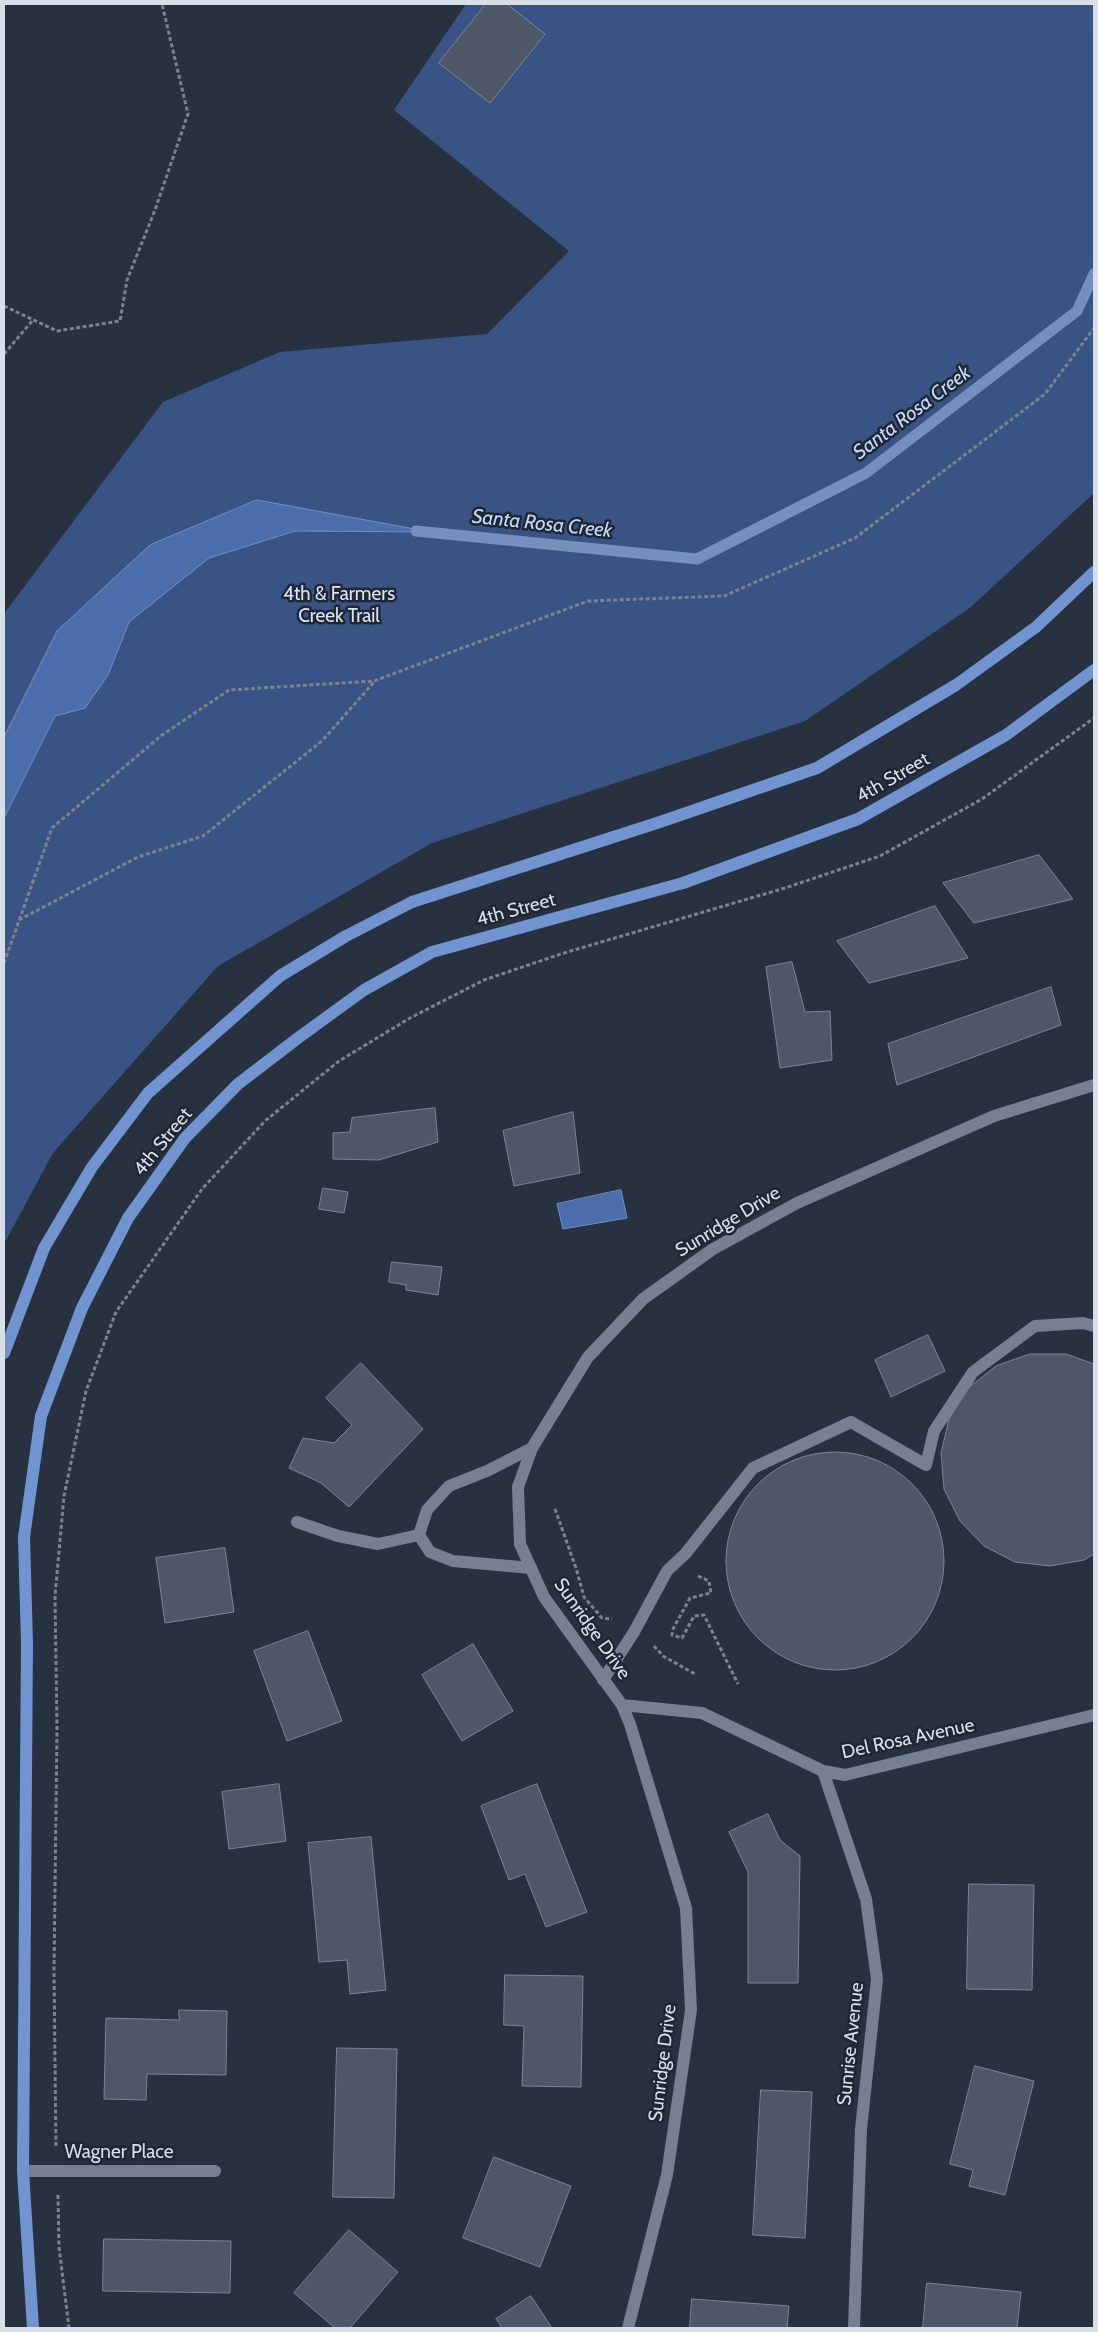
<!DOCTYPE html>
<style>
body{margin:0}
#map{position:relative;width:1098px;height:2332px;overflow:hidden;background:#283140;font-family:Cabin,sans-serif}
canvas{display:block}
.frame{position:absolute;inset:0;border:5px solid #d9dfe9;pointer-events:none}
</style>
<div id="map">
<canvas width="1098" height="2332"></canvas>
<div class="frame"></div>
</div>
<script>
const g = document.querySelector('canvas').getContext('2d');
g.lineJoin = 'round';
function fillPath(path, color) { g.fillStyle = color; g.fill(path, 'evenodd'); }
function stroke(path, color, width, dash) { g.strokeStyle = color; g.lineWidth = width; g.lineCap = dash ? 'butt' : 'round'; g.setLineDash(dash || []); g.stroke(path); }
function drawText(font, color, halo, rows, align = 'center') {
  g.font = font + ' Cabin,sans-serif'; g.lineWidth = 5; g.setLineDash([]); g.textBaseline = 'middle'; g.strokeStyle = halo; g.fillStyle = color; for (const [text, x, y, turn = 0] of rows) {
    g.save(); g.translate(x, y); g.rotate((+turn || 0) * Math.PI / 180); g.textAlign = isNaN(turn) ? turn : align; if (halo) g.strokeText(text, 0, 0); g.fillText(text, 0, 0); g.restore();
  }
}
const green = new Path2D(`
 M466 4H1094V493L971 607 805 721 432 843 218 966 53 1153 4 1244V618L6 611 163 402 280 352 487 334 569 251 394 110Z`);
const water = new Path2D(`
 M257 500 431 532 295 531 209 558 129 622 108 675 85 708 55 716 4 818V737L57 631 150 545Z
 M621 1190 627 1218 563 1229 557 1204Z`);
const stream = new Path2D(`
 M416 531 697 559 866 473 1077 311 1094 274`);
const building = new Path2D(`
 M486 4H507L545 34 490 103 439 63Z
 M1039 855 1073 899 974 923 943 883Z
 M935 906 968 958 869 983 837 941Z
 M792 962 805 1012 830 1011 832 1060 780 1068 766 967Z
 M1051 987 1061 1025 897 1085 888 1044Z
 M435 1108 438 1142 379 1160 333 1159V1133L350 1132 352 1118Z
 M573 1112 580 1173 514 1186 503 1131Z
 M323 1188 348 1192 344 1213 319 1209Z
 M392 1262 442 1267 438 1295 406 1290V1285L389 1282Z
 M928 1335 945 1371 891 1397 875 1360Z
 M1030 1354H1066L1094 1364V1554L1084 1560 1050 1566 1015 1562 984 1546 960 1521 944 1489 941 1453 949 1419 968 1388 996 1366Z
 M361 1363 423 1429 349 1507 321 1483 289 1468 303 1438 334 1443 352 1425 326 1398Z
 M726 1561a109 109 0 1 1 218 0a109 109 0 1 1-218 0Z
 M225 1548 234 1612 165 1623 156 1558Z
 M308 1631 342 1721 287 1741 254 1651Z
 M473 1644 513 1711 462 1741 422 1675Z
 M279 1784 286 1841 229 1849 222 1792Z
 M537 1784 587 1912 546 1927 525 1874 509 1880 481 1806Z
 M768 1814 780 1840 800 1856 798 1983H748V1872L729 1832Z
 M371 1837 386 1990 350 1994 347 1960 319 1962 308 1843Z
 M969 1884 1034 1885 1032 1990 967 1989Z
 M505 1975 583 1976 581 2087 522 2086 524 2026 504 2025Z
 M179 2010 227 2011 226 2075 147 2074 146 2100 104 2099 106 2018 179 2020Z
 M337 2048 397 2049 394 2198 333 2197Z
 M975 2066 1034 2081 1005 2195 969 2186 973 2170 950 2164Z
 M761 2090 812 2092 805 2238 753 2235Z
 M494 2157 571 2186 540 2267 463 2238Z
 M349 2230 398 2272 350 2328H335L294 2293Z
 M104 2239 231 2241 230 2293 103 2291Z
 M927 2283 1021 2292 1017 2328H923Z
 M531 2296 552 2328H502L496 2319Z
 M692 2299 789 2306 787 2328H690Z`);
const path = new Path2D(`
 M4 306 57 331 120 321 127 280 155 210 188 114 162 4
 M4 354 33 320
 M19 920 138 857 203 836 322 741 374 682
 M4 963 52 828 162 735 229 690 374 681 588 601 724 596 855 538 1045 394 1094 328
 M555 1509 576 1568 584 1597 602 1618 612 1619
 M698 1576 709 1581 711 1593 690 1598 673 1629 672 1635 682 1638 694 1616 704 1615 738 1684
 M654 1646 663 1656 695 1674
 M56 2146 54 1971 57 1729 55 1596 64 1496 86 1391 116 1312 202 1189 265 1121 339 1061 410 1018 484 980 564 953 785 888 880 856 982 799 1094 718
 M58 2195 59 2247 69 2328`);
const lane = new Path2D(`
 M297 1522 338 1536 378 1544 419 1535 430 1552 453 1561 531 1568
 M419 1535 427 1510 449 1486 487 1471 532 1448
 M603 1680 634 1632 667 1571 686 1553 753 1468 851 1422 926 1465 934 1431 973 1372 1035 1326 1083 1323 1094 1326`);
const street = new Path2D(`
 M622 1705 702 1713 823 1771 845 1775 1094 1715
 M823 1771 866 1899 877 1979 861 2129 854 2328
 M23 2171H215
 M628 2328 667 2175 691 2010 686 1908 630 1724 622 1705 544 1597 520 1544 518 1487 532 1448 588 1357 643 1299 713 1249 797 1203 994 1116 1094 1085`);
const primary = new Path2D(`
 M4 1353 44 1248 92 1167 148 1093 280 976 346 936 412 902 660 822 817 768 956 685 1036 627 1094 572
 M33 2328 23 2171 27 1643 24 1537 41 1416 82 1308 128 1218 185 1138 238 1084 298 1038 364 990 432 952 683 883 858 819 1006 735 1094 670`);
const parkNames = [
 ["4th & Farmers",339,594],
 ["Creek Trail",339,616]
];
const streetNames = [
 ["4th Street",893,778,-30],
 ["4th Street",516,910,-15],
 ["4th Street",163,1142,-51],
 ["Sunridge Drive",728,1222,-31],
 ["Sunridge Drive",592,1629,55],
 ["Del Rosa Avenue",908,1739,-12],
 ["Sunrise Avenue",851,2044,-84],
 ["Sunridge Drive",663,2063,-83],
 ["Wagner Place",119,2152]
];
const waterNames = [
 ["Santa Rosa Creek",912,413,-37],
 ["Santa Rosa Creek",542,524,6]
];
fillPath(green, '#395484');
fillPath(water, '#4b6dab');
stroke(water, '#768fbe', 1);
stroke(stream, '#768fbe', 11);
fillPath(building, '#4d5767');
stroke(building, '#7b8597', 1);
stroke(path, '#7b838f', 3, [4, 2.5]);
stroke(lane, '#768092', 12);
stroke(street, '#768092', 12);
stroke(primary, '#7193d0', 12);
drawText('19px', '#dae4f6', '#1f2735', parkNames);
drawText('19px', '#d9dfe9', '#1f2735', streetNames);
drawText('italic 20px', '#c5d9fc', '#1f2735', waterNames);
</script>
